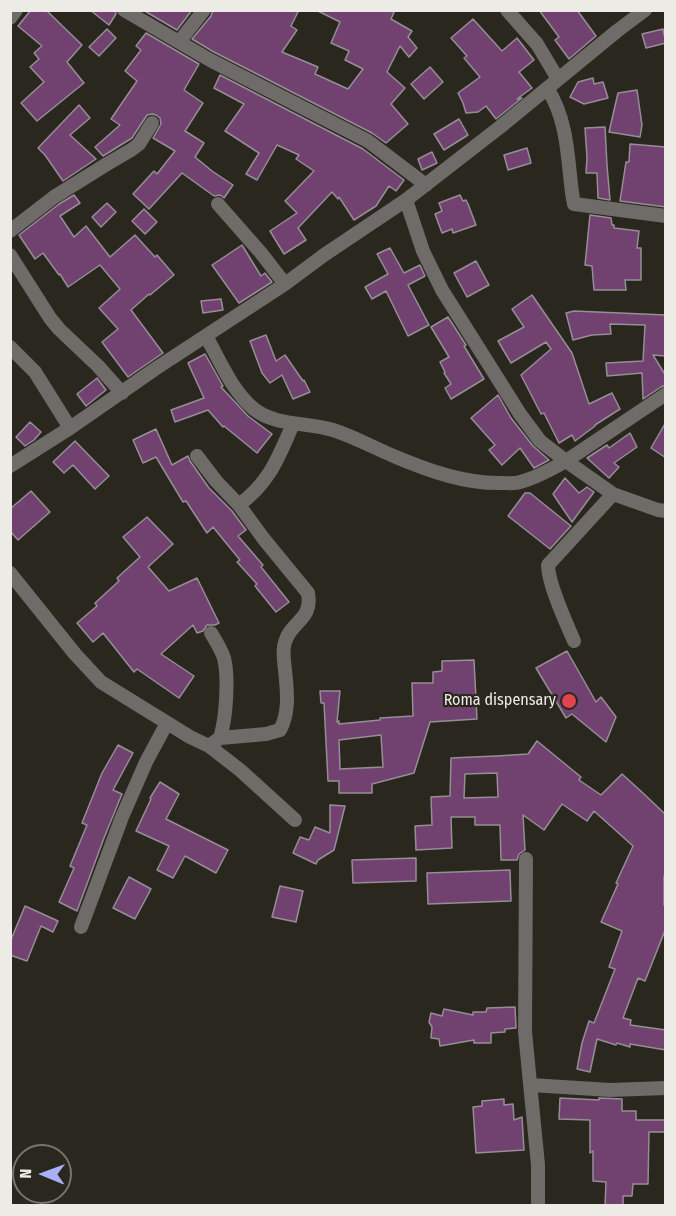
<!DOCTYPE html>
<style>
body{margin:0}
#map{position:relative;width:676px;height:1216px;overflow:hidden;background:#29271e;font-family:"Fira Sans Condensed",sans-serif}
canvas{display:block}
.frame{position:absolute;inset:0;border:12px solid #edebe5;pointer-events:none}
.north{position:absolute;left:12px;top:1144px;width:60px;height:60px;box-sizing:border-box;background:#29271e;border:2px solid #77756e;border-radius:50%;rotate:271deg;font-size:16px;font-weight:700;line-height:24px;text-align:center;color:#edebe5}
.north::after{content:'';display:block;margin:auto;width:21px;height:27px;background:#aaaffb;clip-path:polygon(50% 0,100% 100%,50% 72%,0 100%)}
</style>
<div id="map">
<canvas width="676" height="1216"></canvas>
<div class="frame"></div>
<div class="north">N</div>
</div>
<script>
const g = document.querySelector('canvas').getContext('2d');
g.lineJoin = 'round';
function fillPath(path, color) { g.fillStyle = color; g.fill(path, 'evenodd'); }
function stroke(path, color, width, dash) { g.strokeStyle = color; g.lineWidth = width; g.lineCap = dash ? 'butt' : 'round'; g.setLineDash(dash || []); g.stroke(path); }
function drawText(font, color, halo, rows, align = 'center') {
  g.font = font + ' "Fira Sans Condensed",sans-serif'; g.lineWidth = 4.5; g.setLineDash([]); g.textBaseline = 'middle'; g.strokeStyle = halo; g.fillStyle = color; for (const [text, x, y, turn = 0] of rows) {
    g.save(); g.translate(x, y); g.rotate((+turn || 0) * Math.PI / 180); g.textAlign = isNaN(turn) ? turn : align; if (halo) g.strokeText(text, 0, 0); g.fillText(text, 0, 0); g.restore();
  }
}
const building = new Path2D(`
 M31 10H46L82 45 67 62 84 83 37 121 21 103 44 82 30 67 39 59 34 53 42 46 18 26Z
 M90 10H115L116 14 109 25Z
 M143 10H192L177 30Z
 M213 10H299L291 26 297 30 282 52 318 67 315 74 348 89 363 69 345 60 349 51 331 43 340 22 316 10H395L391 19 412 31 408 37 417 48 409 57 400 46 387 72 405 88 391 104 408 124 386 143 372 133 214 52 192 39 211 16Z
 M539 10H577L596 36 569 59 555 40 559 37Z
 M473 19 502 51 517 38 534 60 519 72 532 88 517 99 522 98 496 119 486 106 478 112 466 113 463 103 458 93 480 77 464 58 467 56 451 38Z
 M107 29 116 38 99 56 89 47Z
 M663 29 666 43 646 48 642 34Z
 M146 33 199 64 184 90 203 103 185 131 204 143 195 157 212 171 233 185 224 198 220 195 214 196 182 173 149 209 133 194 154 171 157 174 175 151 153 138 161 124 160 118 156 115 152 114 147 115 132 138 103 156 95 147 120 125 111 119 137 81 125 71 141 50 136 46Z
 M430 67 443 82 424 99 411 84Z
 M220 75 363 149 404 180 396 191 389 186 376 206 354 220 339 197 338 199 332 192 298 228 306 240 284 254 270 231 297 213 285 201 314 171 296 159 299 155 277 145 257 180 246 174 259 153 225 131 244 104 214 88Z
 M593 78 594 84 603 82 608 98 584 104 570 97 578 82Z
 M637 90 642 125 640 137 609 132 618 93Z
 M79 105 90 118 70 135 96 159 63 181 45 155 38 148Z
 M459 119 468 135 444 150 434 134Z
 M605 127 607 165 610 200 598 198 597 173H586L587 158 585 128Z
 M630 144 666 147V207L620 201 626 162H629Z
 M527 148 531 163 508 170 504 155Z
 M432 152 437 163 422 170 418 159Z
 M74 195 80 203 60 216 74 237 86 226 110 257 135 235 155 257 157 255 174 275 150 295 149 294 131 310 163 353 128 377 102 342 118 329 99 308 120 289 100 265 68 287 60 274 59 275 43 253 35 259 19 235 59 204Z
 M460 195 463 201 466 200 468 204 476 225 453 233 452 229 442 233 435 214 442 211 439 203Z
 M107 203 116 212 101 227 92 217Z
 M144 209 157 222 145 234 132 221Z
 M590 215 611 218 612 225H614V228L639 231 637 248H641V280H625L626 290H594L592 266 585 265Z
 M242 245 261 276 265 273 272 282 239 303 212 265Z
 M390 248 404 273 420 265 425 276 408 285 429 325 408 336 386 291 372 299 365 287 388 274 377 254Z
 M476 261 489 285 467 297 454 273Z
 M532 295 572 353 589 404 612 393 620 409 595 425V426L575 441 572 435 559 443 544 413 541 414 521 375 551 349 546 342 511 363 498 341 524 327 512 309Z
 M221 299 223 310 203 313 201 301Z
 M574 311 666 315V356L653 355 666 376V385L661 387 643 399 642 373 607 376 606 363 643 361 645 325 610 324 611 334 592 335 573 340 566 313Z
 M448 317 466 345 464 346 484 379 451 399 445 388 451 384 444 373 445 372 440 362 449 357 431 327Z
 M266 335 276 361 285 355 303 381 304 380 310 392 293 399 282 375 270 383 262 373 250 341Z
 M205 354 223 386 221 387 248 416 272 434 257 453 224 426 223 427 208 410 175 422 171 410 204 398 188 363Z
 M97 378 106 390 86 406 77 394Z
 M498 395 511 418 533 446 549 460 534 468 520 448 502 465 489 450 495 445 471 418Z
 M30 422 41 432 34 440 25 446 16 437Z
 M666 422V458L651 448Z
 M156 429 172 465 188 456 190 461 209 488 232 511 246 530 238 536 263 565 261 567 289 602 276 612 255 586 257 584 237 562 240 560 213 527 207 533 186 501 183 502 156 457 143 463 133 440Z
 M630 433 637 447 614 463 619 467 609 478 587 458 607 445 609 448Z
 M75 441 109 476 95 489 73 465 64 473 53 462Z
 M565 478 579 493 587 487 594 492 572 522 553 494Z
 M31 491 50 512 18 540 10 531V509Z
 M525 493H530L571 526 550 549 508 516Z
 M147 517 173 544 148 567 169 591 197 578 219 623 215 625H207L203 631 197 633 193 625 161 654 194 676 179 698 137 669 134 672 103 633 93 642 77 623 97 606 95 603 119 581 117 578 140 557 123 537Z
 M567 651 596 702 601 697 616 717 606 742 572 714 566 718 536 668Z
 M474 660 477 719 430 722 414 773 372 784V793H339V781H328L324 703H321L320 691H340L337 722 339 721V724L380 720V718L413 716 412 683H433V672L442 671V661ZM381 735 383 767 340 769 339 740Z
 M537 741 581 777 579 780 601 795 622 774 644 794 666 815V876H664V905H666V928L645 981 638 978 623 1018 631 1020 630 1025 666 1030V1050L630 1044V1047L617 1043 616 1045 597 1039 590 1072 577 1069 582 1043 589 1021 594 1023 615 969 609 967 622 931 601 922 618 884 616 883 633 846 594 811 587 821 562 804 544 830 523 815 525 850 519 854 517 860H501L500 825H475V817H451L452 848 416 850 415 826 432 825 431 797 450 796 451 758 496 756 528 754ZM497 773 498 797 464 798 465 774Z
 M118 745 133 753 113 790 122 794 104 838 77 911 59 902 74 868 70 866 87 825 82 823 102 773Z
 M160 782 179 794 166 819 228 850 216 873 185 856 173 878 157 870 169 846 136 831 151 799 150 798Z
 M330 805 345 806 334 850 318 860 316 864 293 853 300 837 309 840 315 827 330 833Z
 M416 858V881L353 883 352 860Z
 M510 870 511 901 428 904 427 873Z
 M129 877 151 889 135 919 113 908Z
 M280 886 303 891 296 922 272 917Z
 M25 906 58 921 53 932 41 926 27 961 10 955V942Z
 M515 1007 516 1028 505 1029V1032L491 1033V1043H474V1040L440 1046 439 1039 431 1038 432 1027 429 1022 431 1013 442 1016 444 1009 473 1015V1012H486L487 1008Z
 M560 1098 599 1100V1098L622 1099V1111H636V1120H666V1132H649L648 1184H633L632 1196H623V1206H605L606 1182 593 1181V1151L590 1153V1120L559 1119Z
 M504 1099V1105L513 1104 514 1120 522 1117 524 1150 476 1153 473 1107 482 1106V1101Z`);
const street = new Path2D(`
 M124 10 210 60 368 141 426 185
 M507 10 537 44 558 79
 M10 18 16 10
 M179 42 204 10
 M547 88C564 114 567 144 570 175 571 185 572 195 574 204L666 216
 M406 200 423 251 442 290 520 414 540 441 566 461 613 494 658 510 666 511
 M218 204 261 253 285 284
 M10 231 54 197 107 164 131 150 139 144 152 123
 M10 255 50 318 59 329 98 366 122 393
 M206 336C220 361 232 391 254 409 275 426 307 422 333 430 355 437 374 448 396 457 429 471 466 484 502 483 508 483 515 484 520 482 536 478 552 469 566 461L666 394
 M10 347 35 372 70 428
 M197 456 216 481 239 505 263 538 308 593C313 620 291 621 285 642 282 650 284 661 285 670 287 690 290 712 280 730L266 734 220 738 209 746
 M10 466 70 428 155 369 285 284 324 255 406 200 500 127 617 31 645 10
 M239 505C270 482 278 458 293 424
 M10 573 75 654 101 682 190 737 209 746 240 770 295 820
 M211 633C216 641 221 649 224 658 229 678 226 719 220 738
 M574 641C566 622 548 584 548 565L613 494
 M526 859 525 1032 538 1165V1206
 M81 927 122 817 146 762 167 723
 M531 1085 610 1090 666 1088`);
const markers = [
 [569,701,8,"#e0444e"]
];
const poiNames = [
 ["Roma dispensary",556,701]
];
fillPath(building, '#714270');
stroke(building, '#968e96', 1.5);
stroke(street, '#6f6b68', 14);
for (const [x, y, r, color] of markers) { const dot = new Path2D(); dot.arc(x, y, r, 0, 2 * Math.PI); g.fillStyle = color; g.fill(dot); stroke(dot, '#29271e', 2); }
drawText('16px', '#edebe5', '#29271e', poiNames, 'right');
</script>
